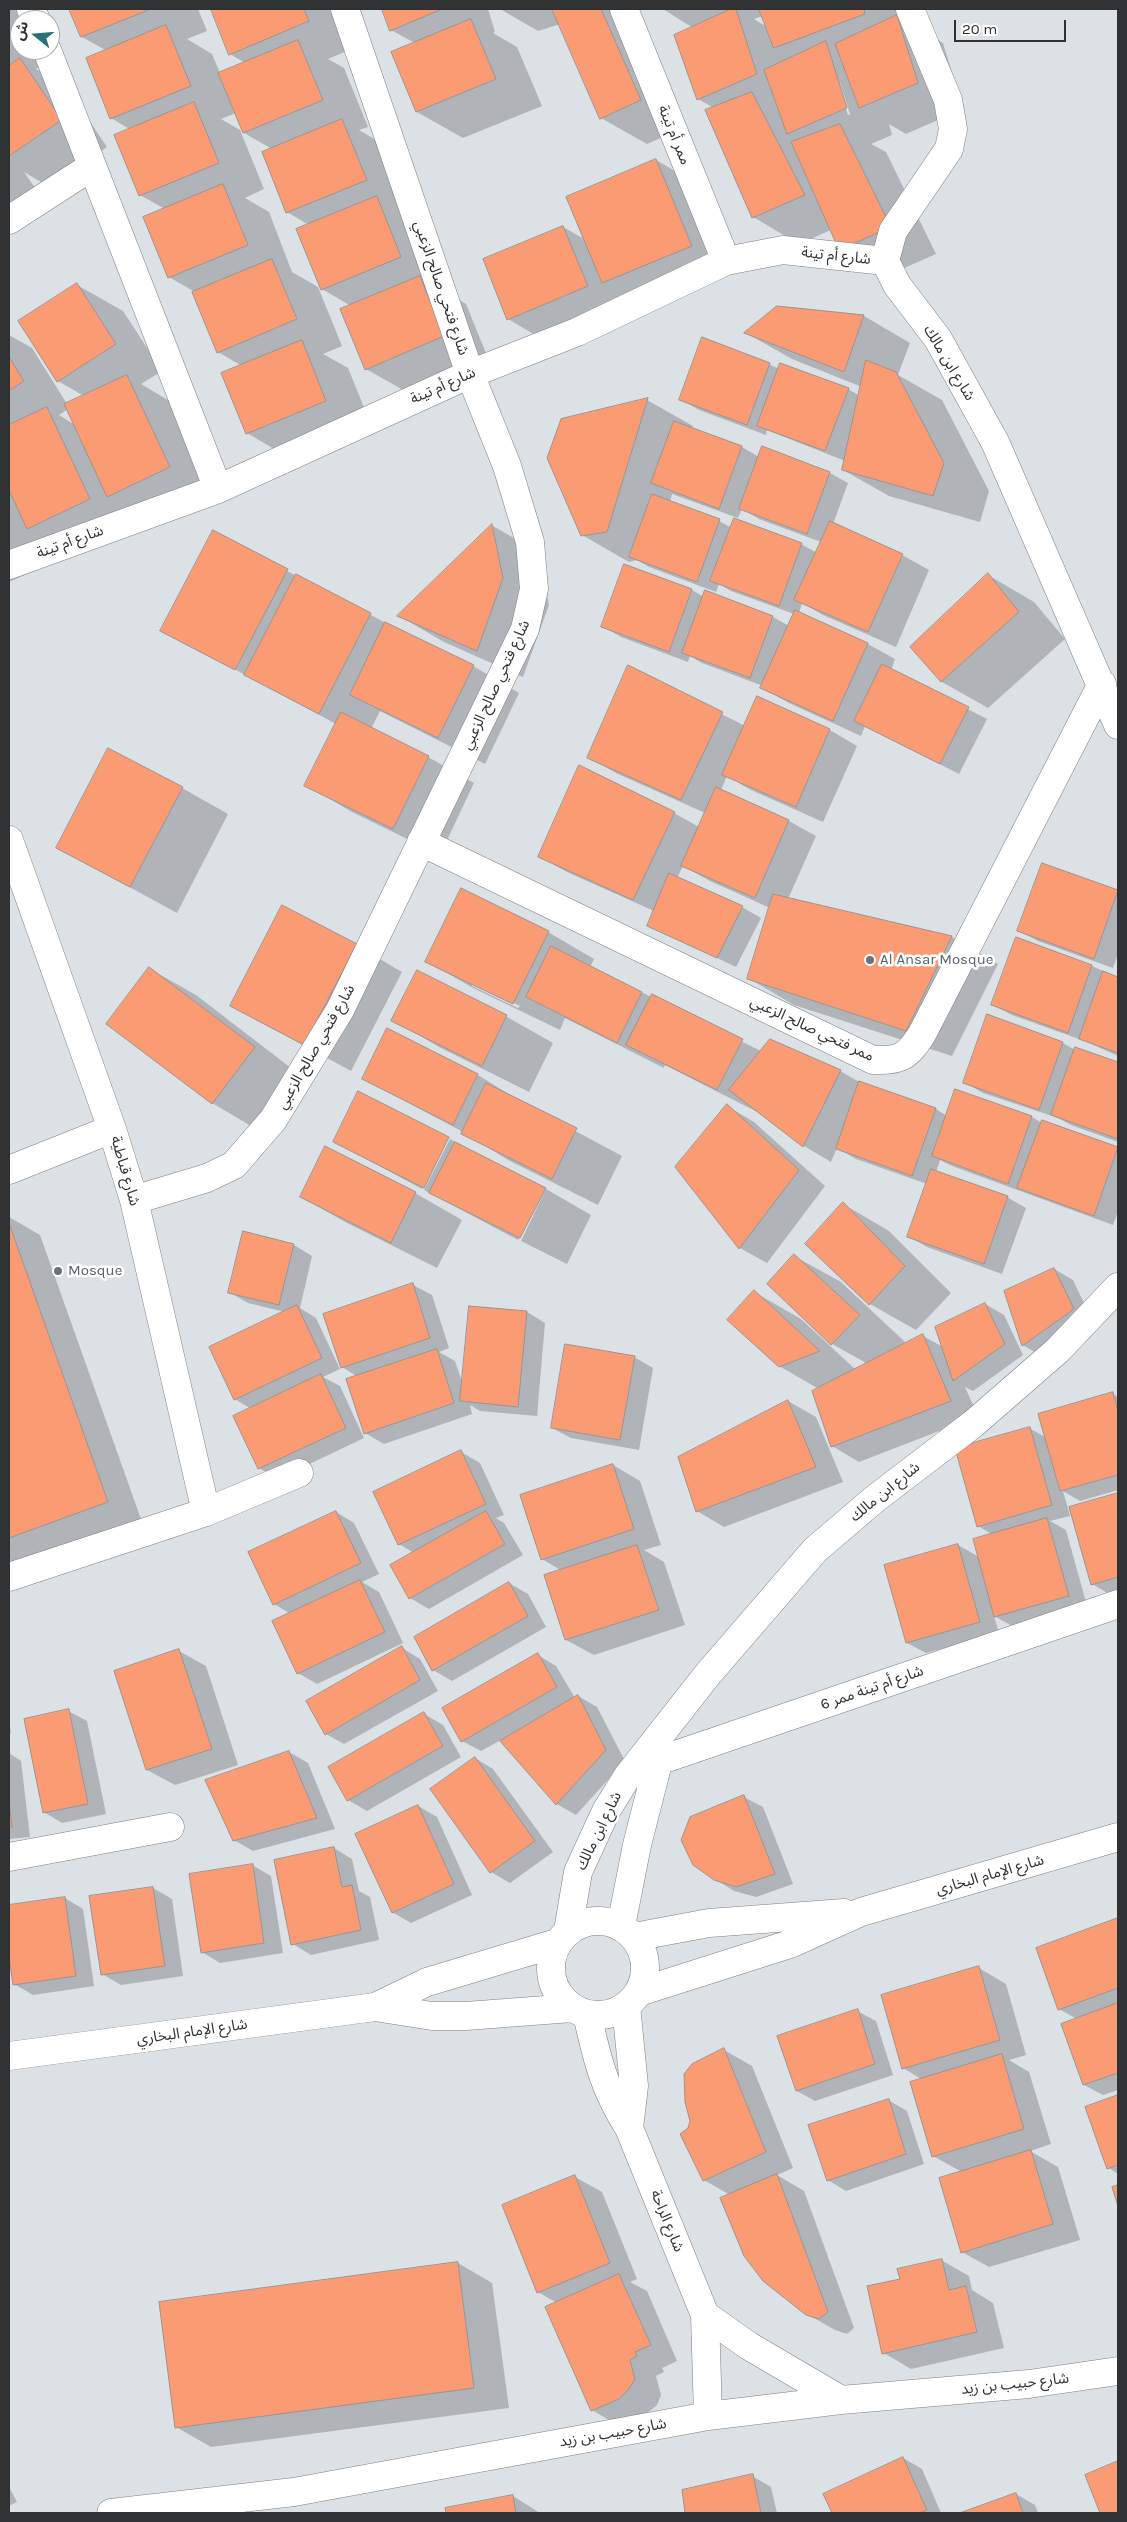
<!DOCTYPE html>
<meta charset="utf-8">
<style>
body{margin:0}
#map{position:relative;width:1127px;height:2522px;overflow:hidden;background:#dce1e6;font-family:Karla,"Noto Sans Arabic",sans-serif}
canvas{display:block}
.frame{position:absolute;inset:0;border:10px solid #2f3133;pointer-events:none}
.north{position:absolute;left:10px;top:10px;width:50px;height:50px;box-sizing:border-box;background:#fff;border:1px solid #acadad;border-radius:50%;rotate:287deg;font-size:14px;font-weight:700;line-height:20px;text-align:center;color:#2f3133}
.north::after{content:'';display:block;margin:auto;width:18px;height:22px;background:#287278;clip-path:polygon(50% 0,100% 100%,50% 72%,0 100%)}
.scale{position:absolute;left:954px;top:20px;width:112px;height:22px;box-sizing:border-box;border:2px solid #2f3133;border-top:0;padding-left:6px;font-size:15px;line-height:18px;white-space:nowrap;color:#2f3133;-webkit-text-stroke:4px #fff;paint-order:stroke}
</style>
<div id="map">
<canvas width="1127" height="2522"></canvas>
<div class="frame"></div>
<div class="north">ش</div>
<div class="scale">20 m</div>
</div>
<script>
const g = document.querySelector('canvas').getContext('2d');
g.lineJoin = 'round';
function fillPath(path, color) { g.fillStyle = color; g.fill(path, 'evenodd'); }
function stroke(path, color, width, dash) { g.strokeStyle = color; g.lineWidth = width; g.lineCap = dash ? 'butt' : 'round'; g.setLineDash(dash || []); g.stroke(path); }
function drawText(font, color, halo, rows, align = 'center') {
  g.font = font + ' Karla,"Noto Sans Arabic",sans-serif'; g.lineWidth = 5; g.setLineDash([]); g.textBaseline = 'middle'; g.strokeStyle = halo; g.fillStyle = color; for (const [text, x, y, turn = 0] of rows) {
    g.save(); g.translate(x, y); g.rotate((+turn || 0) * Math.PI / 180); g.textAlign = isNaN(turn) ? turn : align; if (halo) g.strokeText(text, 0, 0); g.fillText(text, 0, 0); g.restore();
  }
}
const shadow = new Path2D(`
 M9 9H21L29 20H20V50H49L54 57 36 69 66 86 107 147 49 187 24 172 38 192 9 212Z
 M71 9H198L207 31 187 39 212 54 220 73 245 63 230 54 212 9H338L354 48 328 59 344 68 368 127 359 130 388 147 437 287 466 304 490 363 412 395 366 369 351 306 322 289 309 225 287 212 272 149 244 133 236 113 221 119 240 130 264 189 245 198 269 212 292 272 318 287 342 346 323 354 348 368 372 427 293 460 247 433 242 366 218 352 195 292 169 277 165 209 140 195 131 130 111 118 107 51 82 37Z
 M384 9H488L495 32 493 33 517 47 542 106 463 138 417 112 415 43 391 30Z
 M500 9H621L686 127 647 144 601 118 560 24 538 31Z
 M663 9H904L907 22 943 43 963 109 906 134 889 124 892 135 871 144 886 152 936 254 886 276 831 230 799 244 753 217 714 108 698 99 693 28ZM763 16 767 27 754 19ZM837 83H840L850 114 848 115Z
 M656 160 702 187 737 272 554 346 508 319 563 227 586 240Z
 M77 285 123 311 162 371 141 384 173 403 215 494 154 523 126 507 135 526 9 582V335L32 348 67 404 84 396 58 381ZM68 409 75 425 59 415Z
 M777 307 864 316 910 343 898 375 942 400 989 491 980 522 889 496 843 470 845 461 767 430 766 435 699 410 680 399 769 364 779 369 848 389 860 396 862 387 792 359 746 333Z
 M647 400 693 426 692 429 742 447 759 457 763 448 830 473 848 483 833 524 902 555 929 570 896 647 823 615 802 603 799 613 868 644 895 659 891 670 987 719 959 774 865 726 861 736 789 703 762 688 763 686 702 663 690 656 688 662 621 637 603 626 625 566 692 590 704 597 773 617 789 626 794 614 731 591 719 584 716 592 649 567 637 560 629 562 582 535ZM672 494 738 518 742 509 759 519 821 542 817 553 801 544 732 528 719 521 670 502Z
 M493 526 538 552 549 605 523 677 444 642 399 616Z
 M213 532 386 623 473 666 519 693 485 764 380 711 371 729 428 757 474 783 440 855 352 812 306 785 336 724 162 630Z
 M988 575 1034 602 1065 639 988 708 942 682 912 648Z
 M629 667 745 726 758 698 830 730 857 746 823 822 751 790 727 776 721 790 789 821 816 836 788 899 952 937 998 964 952 1056 794 1005 748 978 770 908 710 881 683 866 677 878 742 907 761 918 736 967 648 925 654 911 567 872 540 857 674 813 699 827 705 813 616 773 588 757Z
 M182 788 228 814 177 913 58 848Z
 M1043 865 1118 892V954L1113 968 1038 941 1019 931Z
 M548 932 594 959 590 967 761 1051 840 1071 861 1083 936 1109 947 1116 956 1090 1032 1117 1042 1123 1118 1149V1211L1113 1225 952 1166 940 1160 936 1172 1007 1197 1026 1208 1002 1274 927 1247 908 1236 927 1184 856 1159 837 1148 831 1162 804 1146 765 1116 665 1065 664 1068 565 1018 560 1030 473 988 426 961ZM472 983 520 1006 518 1008 472 986Z
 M1016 939 1092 966 1118 978V1056L1087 1042 1012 1015 993 1005Z
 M356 945 402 972 351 1071 232 1006Z
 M150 969 196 995 300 1075 258 1130 212 1103Z
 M417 971 507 1017 553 1043 529 1092 439 1047 393 1020Z
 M987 1016 1063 1043 1075 1050 1118 1064V1142L1071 1125 1058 1118 983 1093 964 1082Z
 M388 1030 478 1075 523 1103 622 1156 598 1205 508 1160 463 1132 364 1079Z
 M359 1093 450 1138H447L422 1189 335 1142Z
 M727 1106 754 1122 825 1186 767 1263 740 1248Z
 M450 1139 546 1189H544L518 1240 424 1190Z
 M326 1148 415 1193 462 1220 437 1268 347 1223 301 1197Z
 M546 1189 591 1215 567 1264 521 1241Z
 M843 1204 889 1231 951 1293 916 1330 870 1304Z
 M9 1217 40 1235 142 1522 9 1570Z
 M294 1245 312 1256 300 1308 316 1318 340 1369 323 1377 340 1386 364 1438 278 1479 259 1468 251 1409 235 1399 285 1312 248 1303 229 1292Z
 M794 1256 841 1282 905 1342 900 1347 923 1336 943 1347 985 1304 1004 1315 1023 1355 973 1391 965 1387 978 1416 859 1462 832 1446 819 1389 779 1366 754 1292 801 1319 856 1370 868 1364 832 1344Z
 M1054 1269 1073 1280 1092 1320 1041 1356 1023 1345Z
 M413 1285 432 1295 449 1348 439 1352 455 1361 463 1385 527 1312 545 1323 537 1416 480 1411 470 1405 472 1414 384 1444 365 1433 358 1377 342 1367Z
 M634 1357 653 1368 639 1450 571 1438 552 1428Z
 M1113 1394 1118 1397V1490L1080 1501 1063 1491 1070 1516 1050 1521 1066 1530 1087 1606 1014 1627 994 1616 999 1633 926 1653 907 1643 958 1545 979 1557 993 1535 978 1526 1029 1428 1047 1438Z
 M788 1401 816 1417 843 1482 724 1527 697 1511Z
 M461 1452 480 1463 504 1515 496 1518 504 1523 523 1555 429 1609 410 1598 414 1553 399 1544Z
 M613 1465 640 1481 661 1545 644 1550 664 1562 685 1625 594 1655 566 1640 546 1576 562 1571 542 1559Z
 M1118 1494V1593L1111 1595 1092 1584 1070 1508Z
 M336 1512 354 1523 379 1574 362 1582 379 1592 403 1643 317 1684 298 1673 274 1622 291 1614 274 1604Z
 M509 1583 528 1594 546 1627 452 1681 433 1670Z
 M402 1648 420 1659 438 1691 344 1744 326 1734Z
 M179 1651 206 1666 238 1765 175 1785 147 1770 115 1672Z
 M538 1655 556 1666 575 1698 578 1696 597 1707 625 1761 576 1815 557 1804 501 1740 481 1751 462 1741Z
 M68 1711 87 1721 106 1814 62 1823 44 1812Z
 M424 1714 443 1725 461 1757 367 1811 348 1800Z
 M9 1719 11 1733H9Z
 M289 1752 308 1763 335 1829 253 1851 234 1840Z
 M9 1753 21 1761 30 1837 9 1839Z
 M475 1758 493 1769 553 1852 510 1883 491 1872 432 1789Z
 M744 1797 763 1807 793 1884 756 1897 734 1891 715 1879Z
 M418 1806 437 1817 472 1895 411 1923 392 1912Z
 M334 1848 352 1859 359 1891 370 1897 379 1940 311 1955 293 1944Z
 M252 1865 271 1876 283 1953 220 1963 202 1952Z
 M153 1888 172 1899 183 1976 121 1985 102 1974Z
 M65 1898 83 1909 94 1986 33 1995 14 1984 9 1948V1906Z
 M1118 1920V2090L1103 2095 1084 2085 1062 2025 1077 2019 1059 2009Z
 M979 1968 1006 1984 1026 2055 1009 2060 1029 2072 1051 2144 1030 2151 1058 2167 1080 2240 989 2267 962 2252V2172L933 2156 923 2080 903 2068Z
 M857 2011 876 2021 893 2075 815 2101 797 2091Z
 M724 2050 752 2066 793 2168 777 2175 804 2191 854 2328 847 2334 835 2330 807 2314 730 2195 704 2180 689 2129Z
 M1118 2097V2174L1109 2168 1087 2108Z
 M888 2100 907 2111 924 2164 846 2191 828 2180Z
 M575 2177 602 2192 637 2279 630 2282 647 2291 677 2361 662 2368 664 2372 656 2376 661 2395 657 2405 646 2414 619 2426 592 2410 557 2303 538 2292Z
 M941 2260 969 2276 972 2290 993 2303 1004 2348 911 2369 884 2353Z
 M458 2263 492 2283 509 2408 211 2447 176 2427Z
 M903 2458 922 2469 941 2513H833L824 2494Z
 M1118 2463V2513H1102L1086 2476Z
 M752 2476 771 2487 777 2513H687L684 2491Z
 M9 2487 17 2502 9 2506Z
 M1016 2494 1035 2505 1038 2513H963Z
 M513 2496 540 2513H447L446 2509Z`);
const building = new Path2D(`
 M69 9H151L81 37Z
 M211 9H304L309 21 229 55Z
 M382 9H442L390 31Z
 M552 9H601L641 100 600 119Z
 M731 9H736L757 74 697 100 674 35Z
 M759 9H864L865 14 774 48Z
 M897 15 918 83 859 108 835 44Z
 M471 19 496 79 416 112 391 52Z
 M166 25 191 86 110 119 86 58Z
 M298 40 323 100 243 133 218 73Z
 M826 41 847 108 787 134 764 70Z
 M20 58 62 120 9 156V66Z
 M752 92 805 195 752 218 705 110Z
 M194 102 219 163 139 196 114 135Z
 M342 119 367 180 286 213 262 152Z
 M840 124 891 227 839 250 791 142Z
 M656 159 692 246 602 283 566 197Z
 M223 184 248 245 168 278 143 217Z
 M377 196 401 257 321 290 296 229Z
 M563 226 588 286 507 320 483 259Z
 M272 259 297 319 217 353 192 292Z
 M420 276 444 336 365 370 340 309Z
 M77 283 116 344 57 382 18 321Z
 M777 306 864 315 844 372 744 333Z
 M702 337 770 363 747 425 679 400Z
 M302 340 326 401 246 434 221 373Z
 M9 357 24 381 9 391Z
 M866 360 896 372 944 463 933 496 842 470Z
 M780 363 849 388 825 451 757 426Z
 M127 375 170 467 107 497 64 404Z
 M648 398 607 532 581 536 547 458 561 419Z
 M47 407 90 499 27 529 9 490V425Z
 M674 421 742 446 719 509 651 483Z
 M762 446 830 472 807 534 739 509Z
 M652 494 720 519 697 582 629 557Z
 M734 518 802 543 779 606 710 581Z
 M830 521 903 554 868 632 794 600Z
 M492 524 503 578 477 651 397 616Z
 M213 530 288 569 235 670 160 631Z
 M624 564 692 589 669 652 601 627Z
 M988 573 1019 612 941 682 910 647Z
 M296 574 371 613 319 714 244 675Z
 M705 590 773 616 750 678 682 653Z
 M795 610 868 643 833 721 760 688Z
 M385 622 474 665 438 738 350 695Z
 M882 664 969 707 940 764 854 721Z
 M628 665 723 712 681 800 587 758Z
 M757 696 830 729 796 807 722 775Z
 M341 712 429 756 393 829 304 786Z
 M108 748 183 787 130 887 56 848Z
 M579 765 675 812 633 900 538 857Z
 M716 787 789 820 755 898 681 866Z
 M1042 863 1118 890 1094 959 1017 931Z
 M669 873 743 906 717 958 647 926Z
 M461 888 549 931 513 1004 425 962Z
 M773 894 952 936 906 1031 747 979Z
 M282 905 357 944 304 1045 230 1006Z
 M1016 937 1092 965 1068 1033 991 1005Z
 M551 946 642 992 617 1043 526 997Z
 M149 967 255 1047 212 1104 106 1024Z
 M417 970 507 1015 482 1066 391 1021Z
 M1103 971 1118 977V1053L1079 1039Z
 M652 994 743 1039 717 1090 626 1045Z
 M987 1014 1063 1042 1039 1110 963 1083Z
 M387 1028 478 1074 453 1125 362 1079Z
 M770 1039 841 1070 803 1147 729 1090Z
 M1075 1047 1118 1062V1139L1051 1115Z
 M859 1081 936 1108 912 1176 836 1149Z
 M486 1083 577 1128 552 1179 461 1134Z
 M955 1089 1032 1116 1008 1184 932 1156Z
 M358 1091 449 1137 424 1188 333 1142Z
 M727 1104 799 1170 739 1249 675 1167Z
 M1042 1120 1118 1147 1094 1216 1017 1188Z
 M455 1142 546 1188 520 1238 429 1193Z
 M325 1146 416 1192 391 1243 300 1197Z
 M931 1169 1008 1196 984 1264 907 1237Z
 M843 1202 905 1266 869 1305 805 1244Z
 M9 1223 108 1502 9 1538Z
 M243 1231 294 1244 279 1305 228 1293Z
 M794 1254 860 1315 831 1345 767 1284Z
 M1054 1268 1074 1309 1022 1346 1004 1291Z
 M413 1283 430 1338 341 1368 323 1314Z
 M754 1290 820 1351 779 1367 727 1320Z
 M985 1303 1005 1344 953 1381 935 1327Z
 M297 1305 322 1358 234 1400 209 1347Z
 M469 1306 527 1311 518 1407 460 1401Z
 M923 1334 951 1401 831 1447 812 1391Z
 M565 1344 635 1356 620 1440 551 1428Z
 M437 1349 454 1403 364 1434 346 1379Z
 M321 1374 346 1428 258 1469 233 1416Z
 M1113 1392 1118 1411V1475L1060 1491 1038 1414Z
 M788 1400 816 1467 696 1512 678 1457Z
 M1030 1427 1052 1505 977 1527 955 1448Z
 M461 1450 486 1504 398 1545 373 1492Z
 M613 1464 634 1529 541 1560 520 1495Z
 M1118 1493V1577L1091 1585 1069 1507Z
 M336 1511 361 1563 273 1605 248 1552Z
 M486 1511 505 1544 409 1599 390 1565Z
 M1047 1518 1069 1596 994 1617 973 1539Z
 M958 1544 980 1622 906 1643 884 1565Z
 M637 1545 659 1610 565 1640 544 1575Z
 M360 1580 385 1632 297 1674 272 1621Z
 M509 1582 528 1616 432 1671 414 1637Z
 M402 1646 420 1680 325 1735 306 1701Z
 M179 1649 212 1749 146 1770 114 1671Z
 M538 1653 557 1687 461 1742 442 1708Z
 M578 1695 606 1750 556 1805 500 1741Z
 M69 1709 88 1804 43 1813 24 1719Z
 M424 1712 443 1746 347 1801 328 1767Z
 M289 1751 317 1818 233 1841 205 1780Z
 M475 1757 535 1841 490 1873 430 1789Z
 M744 1795 775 1874 736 1887 714 1880 693 1865 681 1840 690 1817Z
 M9 1801 12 1827H9Z
 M418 1805 454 1884 392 1913 355 1834Z
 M334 1847 342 1887 352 1885 361 1930 291 1945 274 1860Z
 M253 1864 264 1943 201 1953 189 1874Z
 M153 1887 165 1966 101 1975 89 1896Z
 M65 1897 76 1976 13 1985 9 1957V1905Z
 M1118 1918V1988L1058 2010 1036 1948Z
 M979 1966 1000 2040 902 2069 881 1995Z
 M1118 2003V2073L1083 2085 1061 2024Z
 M858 2009 875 2064 796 2091 777 2036Z
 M724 2048 766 2152 703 2181 680 2134 688 2128 690 2121 685 2102 684 2074 692 2064Z
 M1002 2054 1024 2129 932 2157 910 2082Z
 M1118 2095V2165L1107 2169 1085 2107Z
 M889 2099 906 2154 827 2181 808 2125Z
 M1031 2150 1053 2224 961 2253 939 2178Z
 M777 2174 828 2312 819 2319 806 2315 763 2281 744 2256 720 2198Z
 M575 2175 610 2263 537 2293 502 2205Z
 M1118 2185V2206L1112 2187Z
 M942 2259 949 2290 966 2286 977 2332 882 2354 867 2286 900 2279 897 2269Z
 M458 2262 474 2388 175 2428 159 2302Z
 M619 2274 651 2345 635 2352 637 2356 630 2360 635 2379 629 2389 619 2399 591 2411 545 2307Z
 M903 2457 927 2510 919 2513H832L823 2494Z
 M1118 2461V2513H1100L1085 2475Z
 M753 2474 761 2513H685L682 2490Z
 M1016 2493 1023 2513H960Z
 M513 2495 516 2513H446L445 2508Z`);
const minor = new Path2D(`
 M31 9 36 20
 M624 9 726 261
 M910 9 948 100 953 129 949 149 893 231 885 261 897 285 938 339 995 442 1118 725
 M47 50 218 489
 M9 220 91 167
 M9 565 218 489 470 374 577 332 726 261 783 250 885 261
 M9 840 112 1129 134 1200 206 1512
 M421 842 873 1060C901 1061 907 1057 922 1034L1102 684
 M9 1170 112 1129
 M134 1200 207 1178 234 1165 273 1120 340 1010 525 629 534 589 530 542 507 466 470 374 345 9
 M9 1577 206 1512 299 1473
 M634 1774 658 1761 1118 1604
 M9 1857 170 1827
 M551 1968a47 47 0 1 1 94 0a47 47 0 1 1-94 0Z
 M621 1926 637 1845 661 1751
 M568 1931 578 1872 606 1811 627 1777 708 1674 815 1550 876 1498 973 1424 1058 1350 1118 1287
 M634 1937 709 1923 844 1913
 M639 1992 790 1944 861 1912 1118 1837
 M626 2006 634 2086 629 2128
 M375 2007 427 1982 557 1943
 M587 2014C597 2059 604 2089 629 2128L705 2315 708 2416
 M9 2056 375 2007 432 2016H466L572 2008
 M705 2315 749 2346 841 2400
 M111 2513 294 2492 708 2416 841 2400 1029 2384 1118 2371`);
const markers = [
 [870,960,5,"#6b7280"],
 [58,1271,5,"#6b7280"]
];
const streetNames = [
 ["ممر أم تينة",674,135,68],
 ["شارع أم تينة",836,256,6],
 ["شارع فتحي صالح الزعبي",441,288,71],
 ["شارع ابن مالك",949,363,59],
 ["شارع أم تينة",443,386,-24],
 ["شارع أم تينة",70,542,-20],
 ["شارع فتحي صالح الزعبي",496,685,-65],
 ["ممر فتحي صالح الزعبي",812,1029,25],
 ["شارع فتحي صالح الزعبي",316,1047,-60],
 ["شارع قباطية",125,1171,74],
 ["شارع ابن مالك",885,1492,-39],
 ["شارع أم تينة ممر 6",872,1688,-19],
 ["شارع ابن مالك",599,1831,-64],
 ["شارع الإمام البخاري",990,1875,-16],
 ["شارع الإمام البخاري",192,2032,-8],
 ["شارع الراحة",667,2221,68],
 ["شارع حبيب بن زيد",1015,2384,-6],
 ["شارع حبيب بن زيد",613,2433,-10]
];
const worshipNames = [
 ["Al Ansar Mosque",880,960],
 ["Mosque",68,1271]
];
fillPath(shadow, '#0003');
fillPath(building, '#fb9b74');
stroke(building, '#9a9390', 1);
stroke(minor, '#7c8085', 29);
stroke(minor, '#fff', 28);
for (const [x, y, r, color] of markers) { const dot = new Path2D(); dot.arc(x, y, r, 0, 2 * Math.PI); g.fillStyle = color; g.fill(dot); stroke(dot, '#fff', 2); }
drawText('15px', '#2f3133', '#fff', streetNames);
drawText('15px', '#5b616d', '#fff', worshipNames, 'left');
</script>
